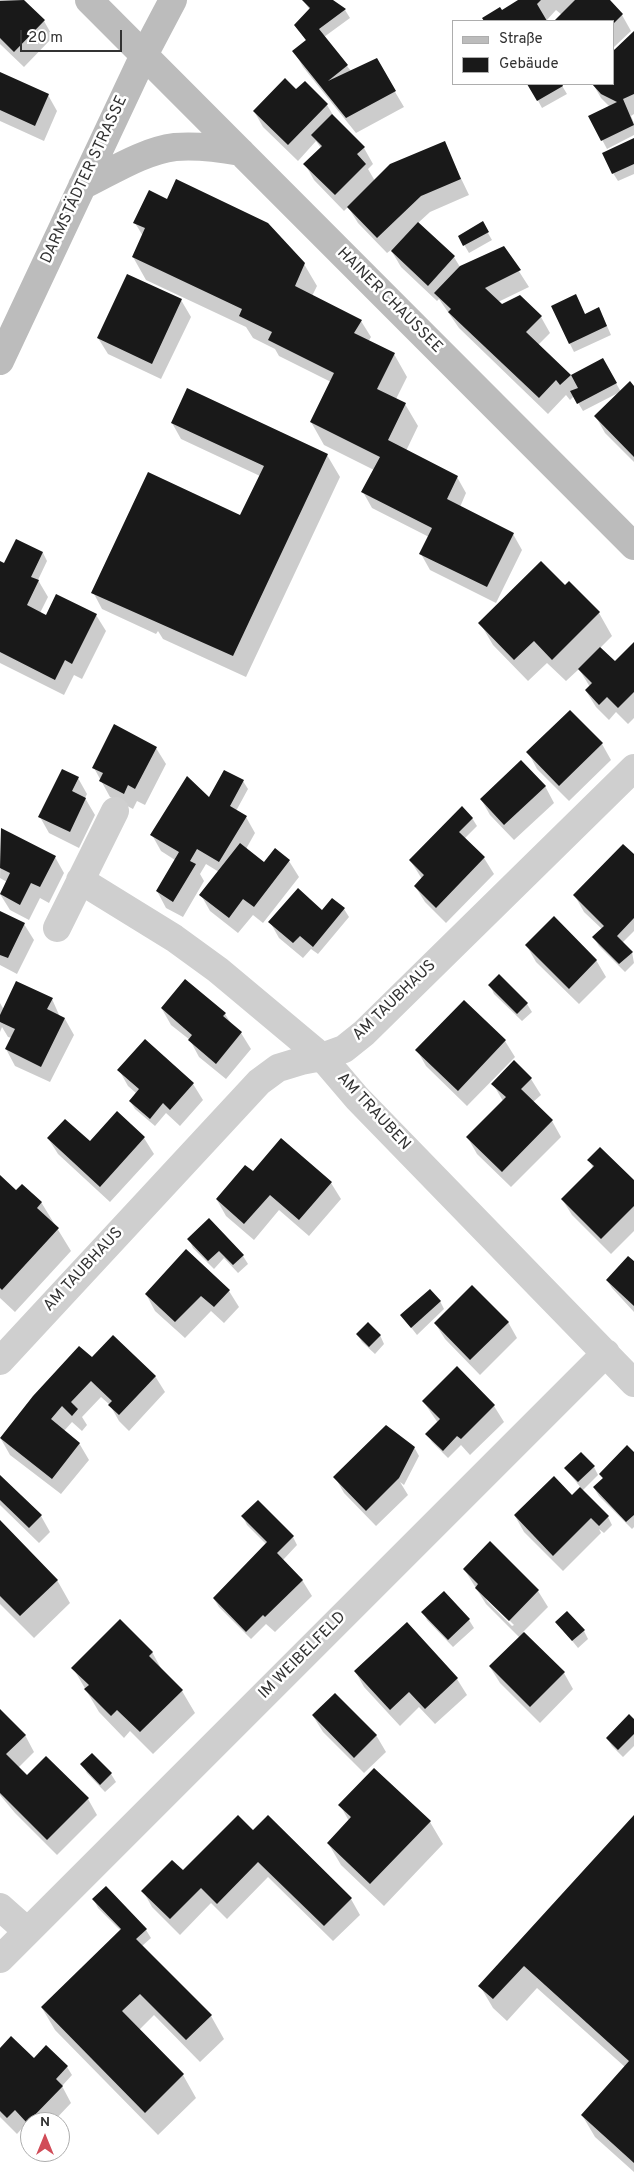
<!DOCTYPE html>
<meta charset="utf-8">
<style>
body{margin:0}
#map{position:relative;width:634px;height:2182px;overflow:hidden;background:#fff;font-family:Overpass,sans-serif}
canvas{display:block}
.legend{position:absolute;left:452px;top:20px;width:162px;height:65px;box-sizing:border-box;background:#fff;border:1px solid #adadad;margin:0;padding:6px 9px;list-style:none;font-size:15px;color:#323232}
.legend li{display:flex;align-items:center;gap:10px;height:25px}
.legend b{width:25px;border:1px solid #adadad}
.north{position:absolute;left:20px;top:2112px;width:50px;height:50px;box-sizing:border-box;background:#fff;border:1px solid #adadad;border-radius:50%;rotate:0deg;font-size:14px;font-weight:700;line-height:20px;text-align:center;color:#323232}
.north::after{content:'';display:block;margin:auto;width:18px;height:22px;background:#d14c58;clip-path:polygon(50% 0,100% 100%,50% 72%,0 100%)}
.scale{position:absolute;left:20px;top:30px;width:102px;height:22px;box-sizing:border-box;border:2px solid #323232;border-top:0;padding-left:6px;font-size:15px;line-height:18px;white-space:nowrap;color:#323232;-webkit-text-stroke:4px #fff;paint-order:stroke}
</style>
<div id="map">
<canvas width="634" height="2182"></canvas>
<ul class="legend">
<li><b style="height:6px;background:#bcbcbc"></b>Straße</li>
<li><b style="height:14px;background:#191919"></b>Gebäude</li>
</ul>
<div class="north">N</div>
<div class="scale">20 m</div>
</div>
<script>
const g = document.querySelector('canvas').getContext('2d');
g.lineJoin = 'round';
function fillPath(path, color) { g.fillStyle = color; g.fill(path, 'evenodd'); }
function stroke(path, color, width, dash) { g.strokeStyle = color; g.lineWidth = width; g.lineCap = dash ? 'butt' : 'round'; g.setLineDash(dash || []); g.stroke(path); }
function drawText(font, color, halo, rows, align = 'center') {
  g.font = font + ' Overpass,sans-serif'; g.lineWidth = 5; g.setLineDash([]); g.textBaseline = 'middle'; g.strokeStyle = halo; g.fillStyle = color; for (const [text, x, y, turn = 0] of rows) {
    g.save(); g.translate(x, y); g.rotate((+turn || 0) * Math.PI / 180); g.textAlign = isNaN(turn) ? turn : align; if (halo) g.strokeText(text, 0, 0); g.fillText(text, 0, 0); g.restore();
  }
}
const shadow = new Path2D(`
 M0 0H22L44 21 53 37 24 67 0 44Z
 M303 0H331L345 10 350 18 324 37 351 71 376 60 404 107 356 133 303 67 294 51 306 41 296 25 310 10Z
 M521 0H608L622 15 631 31 613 48 615 50 634 32V114L631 116 634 123V135L607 149 590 117 610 107 601 98 593 84H613V21H557L562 15 556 10 546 21H486L484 18 501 11Z
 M0 73 48 95 57 111 44 141 0 121Z
 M305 82 327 105 336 120 364 148 373 164 368 169 375 181 444 143 469 195 430 212 418 223 454 257 460 267 504 248 529 287 498 302 501 305 541 317 550 333 538 345 571 376 603 360 621 392 634 387V462L605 433 596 417 620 392 583 411 574 396 570 400 566 395 548 414 459 328 439 299 437 301 401 267 391 250 387 253 358 223 348 207 344 211 314 180 305 164 321 148 316 141 298 161 263 127 254 111 296 91Z
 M529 84H561L567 94 542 108Z
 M634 140V174L618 181 613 173Z
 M135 223 304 264 317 286 312 296 361 321 371 337 368 342 394 354 407 377 396 399 405 404 418 426 406 451 457 477 466 493 460 507 513 534 522 550 496 603 430 570 421 554 429 537 372 508 363 492 374 470 324 445 311 422 331 382 279 356 275 349 253 338 246 327 146 280 133 257 143 236Z
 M482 223 492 240 469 253 459 236Z
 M181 300 191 317 161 379 108 354 98 338Z
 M585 315 603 317 611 335 574 352 570 344Z
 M172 423 327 455 340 477 246 677 163 639 158 631 156 634 102 609 93 592 241 517 260 476 181 439Z
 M17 540 43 553 47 561 38 580 48 597 40 613 47 616 96 615 106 631 82 679 74 675 64 695 0 663V563L8 566Z
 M569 582 599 613 612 636 600 648 615 663 634 644V718L628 724 616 712 609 720 596 707 586 691 590 687 579 669 566 681 547 663 528 681 493 645 480 623 565 587Z
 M602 744 611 760 569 801 537 769 528 752Z
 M156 748 166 764 145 805 137 801 133 809 110 797 94 768Z
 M78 778 87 794 85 798 95 815 79 848 49 833 40 817Z
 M243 781 248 789 236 811 246 817 255 833 246 849 264 864 275 850 289 861 299 877 263 923 253 915 238 933 210 911 201 895 219 872 206 864 200 874 204 881 183 917 166 908 157 891 175 860 161 851 152 835 208 798Z
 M545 786 554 803 514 840 490 815 481 799Z
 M472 818 477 826 464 839 484 858 494 874 446 923 425 902 415 886 422 879 410 860Z
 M1 830 55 857 64 873 49 903 40 898 29 920 10 910 0 894 7 882 0 878Z
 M634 856V931L622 943 632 952 634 963 625 972 599 946 594 938 602 929 584 912 575 896Z
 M332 899 344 909 349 917 318 954 311 949 303 958 279 938 270 922 322 911Z
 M0 912 24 924 34 940 17 974 0 965Z
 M527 946 596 960 606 977 579 1004 536 962Z
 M185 981 225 1014 232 1025 241 1033 251 1049 226 1079 199 1057 190 1040 171 1025 162 1009Z
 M490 985 527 1004 532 1012 522 1021 494 994Z
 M52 999 60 1017 65 1019 74 1035 50 1082 15 1066 6 1049 12 1038 8 1037 2 1027 0 1032V1003L4 1010Z
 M464 1002 505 1041 515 1057 467 1106 426 1066 417 1050Z
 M119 1070 193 1084 203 1100 180 1126 166 1113 155 1126 135 1109 130 1101 136 1093 128 1086Z
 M531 1079 541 1095 533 1102 552 1121 561 1137 511 1187 477 1154 468 1138 503 1101 493 1084Z
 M117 1113 144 1138 154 1154 110 1202 58 1154 48 1138 90 1143Z
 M589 1160 634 1182V1231L611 1254 572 1215 562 1199 593 1168Z
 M253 1173 331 1183 341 1199 309 1236 279 1210 254 1240 226 1216 217 1200Z
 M0 1176 16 1192 41 1202 71 1251 15 1312 0 1298Z
 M209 1220 243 1256 248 1264 238 1273 224 1258 214 1269 193 1248 189 1239Z
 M634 1263V1312L612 1288 607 1280Z
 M229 1291 239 1307 224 1323 211 1311 185 1338 155 1311 146 1294Z
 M440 1301 444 1309 417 1335 402 1316Z
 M508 1322 517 1338 480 1375 445 1339 435 1323Z
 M357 1334 380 1335 384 1344 375 1354 362 1342Z
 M92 1359 155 1376 165 1392 129 1431 119 1421 110 1405 101 1397 82 1417 87 1425 82 1431 72 1422 64 1431 79 1443 89 1460 61 1494 10 1455 1 1439Z
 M457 1368 494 1406 504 1422 470 1455 461 1445 448 1458 432 1442 427 1434 438 1423 423 1401Z
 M414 1447 419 1456 404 1485 400 1482 408 1495 376 1526 344 1493 335 1477Z
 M634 1454V1527L632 1529 599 1496 594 1488 603 1479 600 1474Z
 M594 1467 598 1475 582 1491 608 1517 612 1525 604 1533 599 1529 601 1533 563 1571 524 1532 515 1516 572 1497 581 1488 565 1468Z
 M0 1477 41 1516 50 1532 39 1543 0 1505Z
 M243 1517 293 1537 297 1545 283 1560 302 1580 312 1596 275 1632 266 1624 251 1639 219 1607 214 1599 266 1544 247 1525Z
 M0 1522 57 1580 70 1603 34 1638 0 1604Z
 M490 1543 538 1591 548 1607 523 1632 564 1673 573 1689 540 1723 500 1683 490 1667 520 1638 486 1604 464 1569ZM484 1595 514 1625 512 1626 487 1601Z
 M423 1612 469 1620 474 1628 453 1647 427 1620Z
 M557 1622 584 1631 588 1639 578 1648Z
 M152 1652 163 1672 182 1691 195 1713 153 1754 130 1731 124 1738 99 1712 73 1668Z
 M355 1671 457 1679 467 1695 435 1724 419 1707 400 1726 364 1687Z
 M0 1711 25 1735 34 1752 18 1768 27 1777 88 1799 97 1815 57 1855 15 1813 0 1795Z
 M313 1716 376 1735 386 1752 364 1773 323 1732Z
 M634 1720V1746L623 1757 612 1746 607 1738Z
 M82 1764 111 1774 116 1782 105 1792 87 1773Z
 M340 1805 430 1822 443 1844 384 1906 341 1865 328 1843 349 1821Z
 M634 1817V2172L595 2137 582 2115 625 2067 537 1988 507 2021 493 2008 480 1986Z
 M253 1831 351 1899 360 1915 333 1941 268 1877 227 1919 211 1903 180 1935 152 1907 143 1891 183 1872Z
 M94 1900 146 1930 151 1938 142 1946 211 2016 224 2039 200 2062 154 2015 139 2030 183 2075 196 2098 158 2135 55 2030 42 2008 121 1931 98 1908Z
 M46 2047 67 2067 72 2075 62 2086 71 2103 53 2122H30V2131L24 2126 17 2134 0 2117V2050L34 2060Z`);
const building = new Path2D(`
 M24 0 45 20 14 52 0 38V1Z
 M302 0H333L346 9 319 29 348 65 328 81 377 58 396 91 346 118 292 51 306 40 294 25 310 8Z
 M518 0H541L537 4 547 21H484L482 18 500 7 502 10Z
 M575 0H610L623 14 613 24V21H556L555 20Z
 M634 31V94L623 99 634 125 601 141 588 116 617 102 601 94 592 84H613V51Z
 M0 72 49 94 35 126 0 110Z
 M285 78 296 89 305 81 328 104 288 145 253 111Z
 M527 84H562L563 86 537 101Z
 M332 114 365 147 357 154 366 164 335 195 303 164 322 146 311 135Z
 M634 138V164L612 174 602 153Z
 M445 141 461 179 421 196 377 238 347 207 390 164Z
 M176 179 268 223 305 263 295 286 362 320 354 333 395 353 377 389 406 403 388 440 458 476 447 499 514 533 487 587 419 554 432 528 361 492 380 457 310 422 334 373 268 340 272 332 239 316 242 309 132 257 145 228 133 223 149 190 167 199Z
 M483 221 489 232 463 246 458 236Z
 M418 222 455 256 428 286 391 251Z
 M504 246 521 270 485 288 502 304 520 295 542 316 526 332 571 375 560 385 556 380 539 398 448 312 451 309 434 293 460 266Z
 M127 274 182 299 152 364 97 338Z
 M576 294 585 314 599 307 607 326 569 344 551 306Z
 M603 358 617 383 577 404 570 391 578 388 571 375Z
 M630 381 634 386V457L594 416Z
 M187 388 328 454 233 656 91 593 148 472 240 515 264 466 171 423Z
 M16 539 43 552 31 577 39 580 27 605 46 615 56 594 97 614 72 664 65 660 55 680 0 652V561L4 563Z
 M541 561 565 585 569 581 600 612 552 660 534 641 514 660 478 623Z
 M634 642V692L618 708 607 697 599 705 585 690 592 683 578 669 600 647 615 661Z
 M570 710 603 743 559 786 526 752Z
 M114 724 157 747 135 789 128 785 124 794 99 781 103 773 92 768Z
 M521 760 546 786 504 825 480 799Z
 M62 769 79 777 72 791 86 798 70 832 38 817Z
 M224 770 244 780 230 806 247 816 219 862 197 849 190 861 196 864 173 902 156 891 179 852 150 835 187 776 209 797Z
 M462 806 473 818 459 832 485 857 436 908 414 886 424 875 409 860Z
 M1 828 56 856 40 887 31 883 20 905 0 894 10 873 0 868Z
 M240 843 264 862 275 848 290 860 254 907 243 899 229 918 199 895Z
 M623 844 634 854V918L617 936 633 952 619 964 592 937 604 926 573 895Z
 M298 888 322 910 332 898 345 908 313 947 300 936 293 943 268 922Z
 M0 911 25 923 8 958 0 955Z
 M554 916 597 960 569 989 525 945Z
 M499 974 528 1003 517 1014 488 985Z
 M185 979 226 1013 223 1016 242 1032 216 1064 188 1040 192 1035 161 1008Z
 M16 981 53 998 47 1009 65 1018 41 1067 5 1049 15 1029 0 1022V1015Z
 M464 1000 506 1040 458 1091 415 1050Z
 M145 1039 194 1083 170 1110 163 1103 150 1119 129 1101 139 1089 117 1070Z
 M514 1060 532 1078 521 1089 553 1120 502 1172 466 1137 506 1097 491 1084Z
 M117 1111 145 1137 100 1187 47 1138 65 1119 90 1141Z
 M281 1138 332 1182 299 1220 270 1195 244 1224 216 1199 245 1165 253 1171Z
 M600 1147 634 1180V1206L601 1239 561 1199 594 1166 587 1160Z
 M0 1175 16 1190 22 1184 42 1202 37 1208 59 1228 2 1290 0 1288Z
 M209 1218 244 1255 233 1265 219 1251 208 1261 187 1239Z
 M186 1249 230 1290 214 1307 201 1296 175 1322 145 1294Z
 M628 1256 634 1261V1306L606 1280Z
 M472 1285 509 1322 470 1360 434 1323Z
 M430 1289 441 1301 411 1328 400 1315Z
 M368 1322 381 1335 369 1347 356 1334Z
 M113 1335 156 1376 119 1415 108 1405 112 1401 91 1381 71 1402 78 1409 72 1416 62 1406 51 1419 80 1443 52 1479 0 1438 33 1396 79 1346 92 1357Z
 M457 1366 495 1405 461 1439 457 1436 443 1451 425 1434 440 1419 422 1401Z
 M386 1425 415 1447 399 1478 366 1511 333 1477Z
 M627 1445 634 1452V1515L626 1522 593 1487 603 1478 599 1474Z
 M581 1452 595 1466 578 1482 564 1468Z
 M0 1475 42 1515 29 1528 0 1500Z
 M554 1476 572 1495 580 1487 609 1516 599 1526 591 1518 553 1556 514 1515Z
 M258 1500 294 1536 277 1553 303 1580 265 1617 263 1615 246 1632 213 1598 267 1542 241 1516Z
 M0 1520 58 1580 20 1616 0 1596Z
 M490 1541 539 1590 509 1621 475 1588 478 1584 463 1569Z
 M444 1591 470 1619 448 1640 421 1612Z
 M567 1611 585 1630 572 1641 555 1622Z
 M120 1619 153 1652 149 1656 183 1690 140 1732 117 1710 111 1716 84 1689 89 1685 71 1668Z
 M407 1622 458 1678 425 1709 409 1692 390 1710 354 1671Z
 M524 1632 565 1672 530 1707 489 1666Z
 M335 1693 377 1735 354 1758 312 1715Z
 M0 1709 26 1735 6 1754 27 1775 46 1756 89 1798 47 1840 0 1793Z
 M629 1714 634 1719V1734L618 1750 606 1738Z
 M92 1753 112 1773 100 1785 80 1764Z
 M374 1768 431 1821 370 1884 327 1843 351 1817 338 1805Z
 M238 1815 253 1830 268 1815 352 1898 324 1926 258 1862 217 1904 201 1888 170 1919 141 1891 172 1860 183 1870Z
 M634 1815V2163L581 2115 629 2061 524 1966 493 1999 478 1986Z
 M106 1886 147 1929 136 1939 212 2015 186 2040 140 1994 122 2011 184 2074 145 2113 41 2007 121 1929 92 1899Z
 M11 2036 34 2058 46 2045 68 2066 56 2079 63 2086 27 2123 15 2110 7 2118 0 2111V2048Z`);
const street = new Path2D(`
 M80 880 174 938 218 970 322 1057 357 1098 634 1383
 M57 928 115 811
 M0 1361 259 1082 278 1068 301 1061 322 1057 344 1049 364 1033 634 768
 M0 1907 27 1931
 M0 1959 606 1353`);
const secondary = new Path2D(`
 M89 0 634 546
 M82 186C111 172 143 151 175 147 197 145 219 148 241 152
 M0 361 144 55 173 0`);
const streetNames = [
 ["DARMSTÄDTER STRASSE",85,180,-65],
 ["HAINER CHAUSSEE",389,301,45],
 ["AM TAUBHAUS",395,1001,-44],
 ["AM TRAUBEN",373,1112,47],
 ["AM TAUBHAUS",84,1270,-47],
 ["IM WEIBELFELD",303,1656,-45]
];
fillPath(shadow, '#0003');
fillPath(building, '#191919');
stroke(street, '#cfcfcf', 28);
stroke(secondary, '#bcbcbc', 28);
drawText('16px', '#323232', '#fff', streetNames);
</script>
